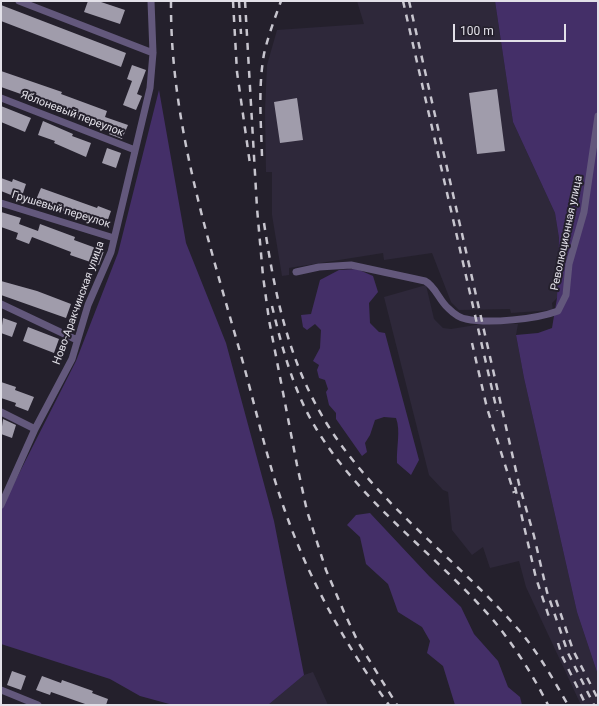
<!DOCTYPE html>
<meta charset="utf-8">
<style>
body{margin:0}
#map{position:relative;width:599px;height:706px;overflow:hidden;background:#24202c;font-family:Roboto,sans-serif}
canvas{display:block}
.frame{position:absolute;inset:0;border:2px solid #e2e0e8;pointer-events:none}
.scale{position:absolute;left:453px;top:24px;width:113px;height:18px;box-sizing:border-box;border:2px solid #e2e0e8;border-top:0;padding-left:5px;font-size:12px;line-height:14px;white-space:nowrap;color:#e2e0e8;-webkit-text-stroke:3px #24202c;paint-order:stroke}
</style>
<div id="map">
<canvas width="599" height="706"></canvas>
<div class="frame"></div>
<div class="scale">100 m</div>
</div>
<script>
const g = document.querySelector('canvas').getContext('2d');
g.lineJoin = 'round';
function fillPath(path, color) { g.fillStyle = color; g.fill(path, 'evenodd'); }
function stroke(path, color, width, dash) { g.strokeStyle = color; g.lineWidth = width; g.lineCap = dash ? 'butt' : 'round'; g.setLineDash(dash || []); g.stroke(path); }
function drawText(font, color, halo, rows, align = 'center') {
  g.font = font + ' Roboto,sans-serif'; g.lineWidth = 4; g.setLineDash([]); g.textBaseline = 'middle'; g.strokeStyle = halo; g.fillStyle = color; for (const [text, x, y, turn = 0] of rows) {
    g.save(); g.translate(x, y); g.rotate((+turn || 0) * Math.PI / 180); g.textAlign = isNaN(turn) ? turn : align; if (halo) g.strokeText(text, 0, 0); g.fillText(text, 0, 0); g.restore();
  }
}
const built = new Path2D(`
 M357 1H495L513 122 555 213 559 238 557 298 552 303 553 310 511 313 510 309 459 310 451 302 432 253 384 260 383 253 289 268V275L282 276 272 215V172H266L265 111 267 65 277 30 364 24Z
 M426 285 434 319 443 328 451 329 488 323 518 324 516 335 524 378 577 612 598 675V705H581L526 587 519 561 490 568 483 547 472 555 452 530 448 492 443 490 429 475 384 297Z
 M313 672 328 705H268L304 675Z`);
const green = new Path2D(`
 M495 1H598V675L577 612 524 378 516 335 538 333 552 328 557 298 559 238 555 213 513 122Z
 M159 90 186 243 226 343 274 521 304 675 268 705H173L140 696 110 679 1 644V509L76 361 118 253Z
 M357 269 373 276 378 292 369 303 370 323 379 332 385 333 419 460 411 475 397 463C396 448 401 431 396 418L384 417 375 420 370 435 365 443 367 452 362 456 336 419V413L329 405 326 392 328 389 325 380 319 378 317 370 319 365 313 361 320 348 321 330 315 324 307 330 303 327 301 315 311 314 320 280 339 270Z
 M370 513 429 576 461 607 474 634 498 661 508 687 520 697 522 705H455L443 666 427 653 430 641 422 627 398 612 388 584 366 564 360 537 347 525 356 515Z`);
const building = new Path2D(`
 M88 1H98L125 10 120 24 84 12Z
 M1 5 126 53 121 67 1 21Z
 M132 65 146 70 137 94 142 96 136 110 123 105 132 81 127 79Z
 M1 71 62 92 61 94 107 111 105 117 128 125 122 139 109 134 111 129 66 112V110L1 87Z
 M497 89 505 151 477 154 469 93Z
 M297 98 303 140 280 143 274 102Z
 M1 106 31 118 25 132 1 122Z
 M43 121 73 134 72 136 91 143 86 157 54 143 55 141 38 135Z
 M107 148 121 153 116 168 102 163Z
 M1 178 12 182 13 179 26 184 21 199 1 191Z
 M41 188 97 208 98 206 111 211 106 225 35 202Z
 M1 212 21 218 19 224 38 231 40 224 75 237 74 240 104 251 99 265 70 255 71 252 32 237 29 244 16 239 18 233 1 227Z
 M1 281 37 291 71 304 66 318 1 295Z
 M3 318 17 323 12 337 1 333Z
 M28 327 59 339 54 353 23 341Z
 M1 382 16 387 15 390 34 397 28 411 15 406 16 403 1 398Z
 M3 419 16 425 12 438 1 434Z
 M12 671 26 676 21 690 7 685Z
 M42 676 61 683 62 680 93 691 92 693 108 699 106 705H88L51 692 50 695 36 690Z`);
const street = new Path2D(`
 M19 1 153 53
 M1 98 135 150
 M1 203 114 238
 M296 272 319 267 351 265 425 281C435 286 439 300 448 308 453 313 459 318 466 319 489 324 537 319 558 311L566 295 569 264 584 212 598 116
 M1 304 77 340
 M1 412 35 429
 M1 505 35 429 72 359 88 305 111 252 150 88 153 53 151 1
 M1 690 38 705`);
const rail = new Path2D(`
 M171 1C170 116 205 229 236 338 253 395 265 455 285 511 309 580 346 646 389 705
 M233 1 237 72 250 164
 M239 1 241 34
 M245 1 257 208 263 276 269 320 297 465 307 511 326 570 344 612 358 642 397 705
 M403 1 497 411
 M409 1 519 484 534 536 547 592 568 653 594 705
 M262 156C261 122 258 88 264 54 268 36 275 18 281 1
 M264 223C275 295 288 361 327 424 377 504 457 559 518 629 538 652 553 679 568 705
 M272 306C282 348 294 393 317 430 363 505 437 555 494 621 515 647 533 675 548 705
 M472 343 487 408 514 493
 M515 487 536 578 549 617
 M556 600 573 650 598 699
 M558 643 562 656 586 705`);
const streetNames = [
 ["Яблоневый переулок",72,114,21],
 ["Грушевый переулок",61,210,17],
 ["Революционная улица",567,233,-78],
 ["Ново-Аракчинская улица",79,303,-70]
];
fillPath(built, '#2e283a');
fillPath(green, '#442f68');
fillPath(building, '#a09cab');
stroke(street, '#63587c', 7);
stroke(rail, '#c7c5ce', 2.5, [7, 7]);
drawText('11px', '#e2e0e8', '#24202c', streetNames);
</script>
